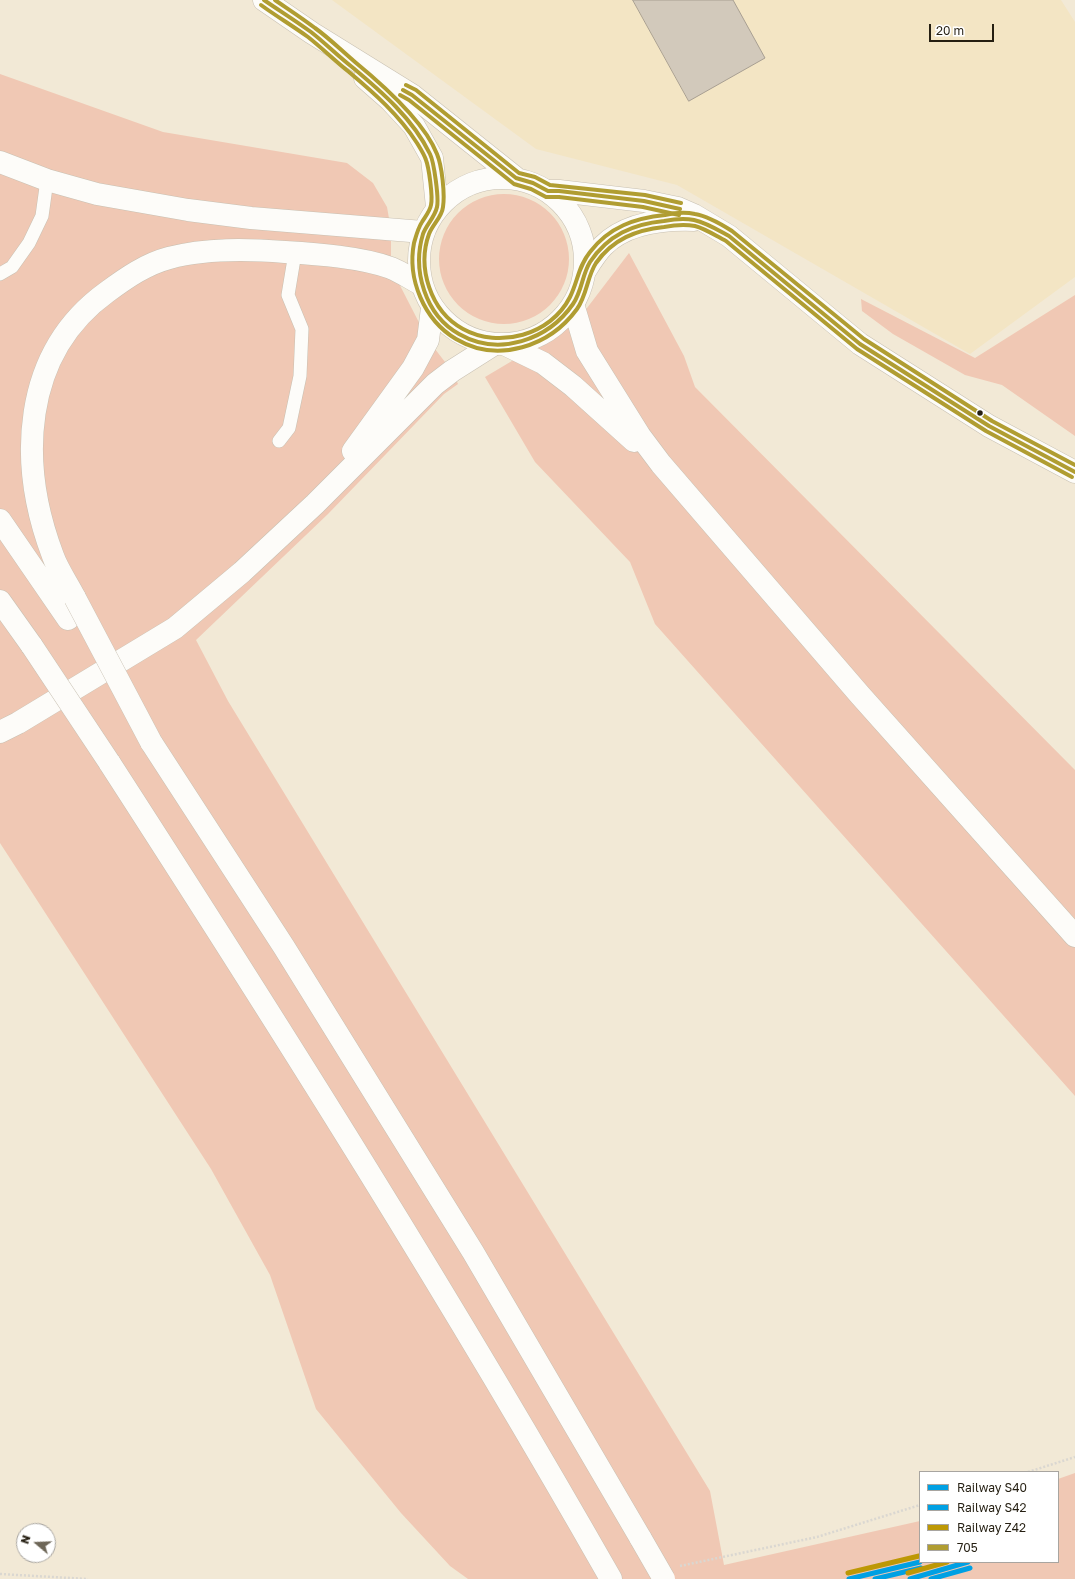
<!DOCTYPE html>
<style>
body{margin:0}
#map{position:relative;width:1075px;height:1579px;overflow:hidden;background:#f2e9d6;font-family:"Golos Text",sans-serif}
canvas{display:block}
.legend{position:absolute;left:919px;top:1471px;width:140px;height:92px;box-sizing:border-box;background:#fff;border:1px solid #a8a5a0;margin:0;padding:5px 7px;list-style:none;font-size:12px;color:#251f12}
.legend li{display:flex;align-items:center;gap:8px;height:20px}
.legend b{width:20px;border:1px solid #a8a5a0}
.north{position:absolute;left:16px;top:1523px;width:40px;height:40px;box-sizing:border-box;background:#fff;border:1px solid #a8a5a0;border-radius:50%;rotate:289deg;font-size:11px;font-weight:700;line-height:16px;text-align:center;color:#251f12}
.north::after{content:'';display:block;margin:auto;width:14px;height:18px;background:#6d6657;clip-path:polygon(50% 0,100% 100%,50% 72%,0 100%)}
.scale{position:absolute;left:929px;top:24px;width:65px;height:18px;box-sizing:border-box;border:2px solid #251f12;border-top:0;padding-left:5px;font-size:12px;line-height:14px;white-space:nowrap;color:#251f12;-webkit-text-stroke:3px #fff;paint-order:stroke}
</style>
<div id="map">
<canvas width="1075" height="1579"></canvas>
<ul class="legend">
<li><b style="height:5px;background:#00a0e3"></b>Railway S40</li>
<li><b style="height:5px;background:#00a0e3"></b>Railway S42</li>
<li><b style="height:5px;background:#bd9805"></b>Railway Z42</li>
<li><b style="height:5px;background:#b09d32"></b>705</li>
</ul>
<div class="north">N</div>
<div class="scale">20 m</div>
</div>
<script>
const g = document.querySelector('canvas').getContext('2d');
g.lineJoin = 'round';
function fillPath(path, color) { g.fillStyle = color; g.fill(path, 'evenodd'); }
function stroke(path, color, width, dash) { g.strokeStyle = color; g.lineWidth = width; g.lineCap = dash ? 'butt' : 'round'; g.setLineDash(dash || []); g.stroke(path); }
const built = new Path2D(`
 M332 0H1061L1075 22V277L970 354 677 185 536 149Z`);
const green = new Path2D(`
 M0 74 163 132 347 163 373 183 387 207 391 230V268L428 340 452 371 458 384 444 394 328 514 196 640 228 701 710 1491 724 1565 920 1521V1562H1058V1479L1075 1473V1579H468L450 1566 401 1513 316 1409 270 1275 211 1169 0 843Z
 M439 259a65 65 0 1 1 130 0a65 65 0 1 1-130 0Z
 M629 253 684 356 695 387 1075 770V1096L655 624 630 562 535 462 485 377 517 358 587 308Z
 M1075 295V436L1002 385 965 375 893 334 862 311 861 299 975 358Z`);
const building = new Path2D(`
 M633 0H733L765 58 689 101Z`);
const path = new Path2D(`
 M1028 1472 1075 1457
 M680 1566 817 1537 920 1505
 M0 1574 88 1579`);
const lane = new Path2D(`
 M0 274 12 267 29 243 42 216 47 180
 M279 441 289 428 300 376 302 329 288 295 295 253`);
const secondary = new Path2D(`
 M548 191H559L644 201 678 208 694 215 729 236 860 344 989 426 1075 472
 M585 271C590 263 596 253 603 246 626 223 663 219 694 220`);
const primary = new Path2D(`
 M264 0 312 33 412 95 516 178
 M365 78 390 100 414 126 432 158 437 207
 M419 261a83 83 0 1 1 166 0a83 83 0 1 1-166 0Z
 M573 304 587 351 640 436 661 464 860 695 1075 936
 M506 345 543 363 573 386 634 441`);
const highway = new Path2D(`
 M0 162 47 180 97 194 188 210 251 218 423 232
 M353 451 413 368 428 340 432 308
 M0 520 68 619
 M75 598C68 584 58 570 53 556 18 464 21 354 107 292 126 278 146 264 169 258 206 248 247 249 285 252 317 254 361 257 391 268 401 272 411 279 421 284
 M0 601 32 646
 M0 732 18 723 175 628 242 572 315 504 435 384 452 371 493 345
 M151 742 284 947 473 1252 641 1539
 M109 762C282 1030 453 1301 611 1579`);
const highwayBridge = new Path2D(`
 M75 598 151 742
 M32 646 109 762
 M641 1539 664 1579`);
const bus1 = new Path2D(`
 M264 0C280 11 296 21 311 32 325 43 338 56 352 67 382 92 413 119 430 154 434 162 439 198 437 207 435 217 426 225 423 234 412 270 425 315 459 334 499 357 548 340 573 304 582 291 582 275 590 262 608 235 633 224 664 221 674 219 685 218 694 220 707 223 718 230 729 236L860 344 989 426 1075 472
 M403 90 412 95 516 178 533 183 548 191H559L644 201 680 209`);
const bus2 = new Path2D(`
 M261 5C276 16 293 26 308 37 322 48 335 61 349 72 374 93 399 115 417 143 420 148 424 154 426 160 429 168 433 197 431 205 430 211 425 217 422 222 418 228 416 236 414 243 407 279 424 320 456 339 498 364 550 346 577 309 587 295 587 277 596 263 613 239 636 230 664 227 674 225 685 224 695 226 706 229 716 236 726 241L857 349 986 431 1072 477
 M400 95 409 100 514 184 531 189 546 197H559L643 207 679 215`);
const bus3 = new Path2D(`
 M275 0C288 9 302 18 315 28 329 38 342 51 355 62 383 85 424 121 437 154 442 166 445 194 443 207 442 217 433 224 429 234 417 267 430 311 463 329 499 349 551 335 570 297 578 281 578 267 590 252 609 227 635 218 665 215 674 213 685 212 695 214 708 216 721 224 732 231L864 339 992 421 1075 465
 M406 85 416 90 519 173 535 177 550 185 645 195 681 203`);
const rail1 = new Path2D(`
 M849 1579 920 1562
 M910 1579 968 1562`);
const rail2 = new Path2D(`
 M875 1579 921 1568
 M931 1579 970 1568`);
const rail3 = new Path2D(`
 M848 1573 919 1556
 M908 1573 947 1562`);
const markers = [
 [980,413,3.5,"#251f12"]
];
fillPath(built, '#f3e5c4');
fillPath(green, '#f0c8b4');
fillPath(building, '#d2c9bb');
stroke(building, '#a89f92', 1);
stroke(lane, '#c8c0b2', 14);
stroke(secondary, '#c8c0b2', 23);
stroke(primary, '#c8c0b2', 23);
stroke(highway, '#c8c0b2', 23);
stroke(path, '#dad7d1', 2.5, [2, 2]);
stroke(lane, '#fdfcf9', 13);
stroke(secondary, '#fdfcf9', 22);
stroke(primary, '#fdfcf9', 22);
stroke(highway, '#fdfcf9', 22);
stroke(highwayBridge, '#c8c0b2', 23, []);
stroke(highwayBridge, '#fdfcf9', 22);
stroke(bus1, '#b09d32', 4);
stroke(bus2, '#b09d32', 4);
stroke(bus3, '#b09d32', 4);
stroke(rail1, '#00a0e3', 5);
stroke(rail2, '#00a0e3', 5);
stroke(rail3, '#bd9805', 5);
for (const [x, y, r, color] of markers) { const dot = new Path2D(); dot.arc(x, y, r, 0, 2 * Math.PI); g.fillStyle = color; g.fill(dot); stroke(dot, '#fff', 1.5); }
</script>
